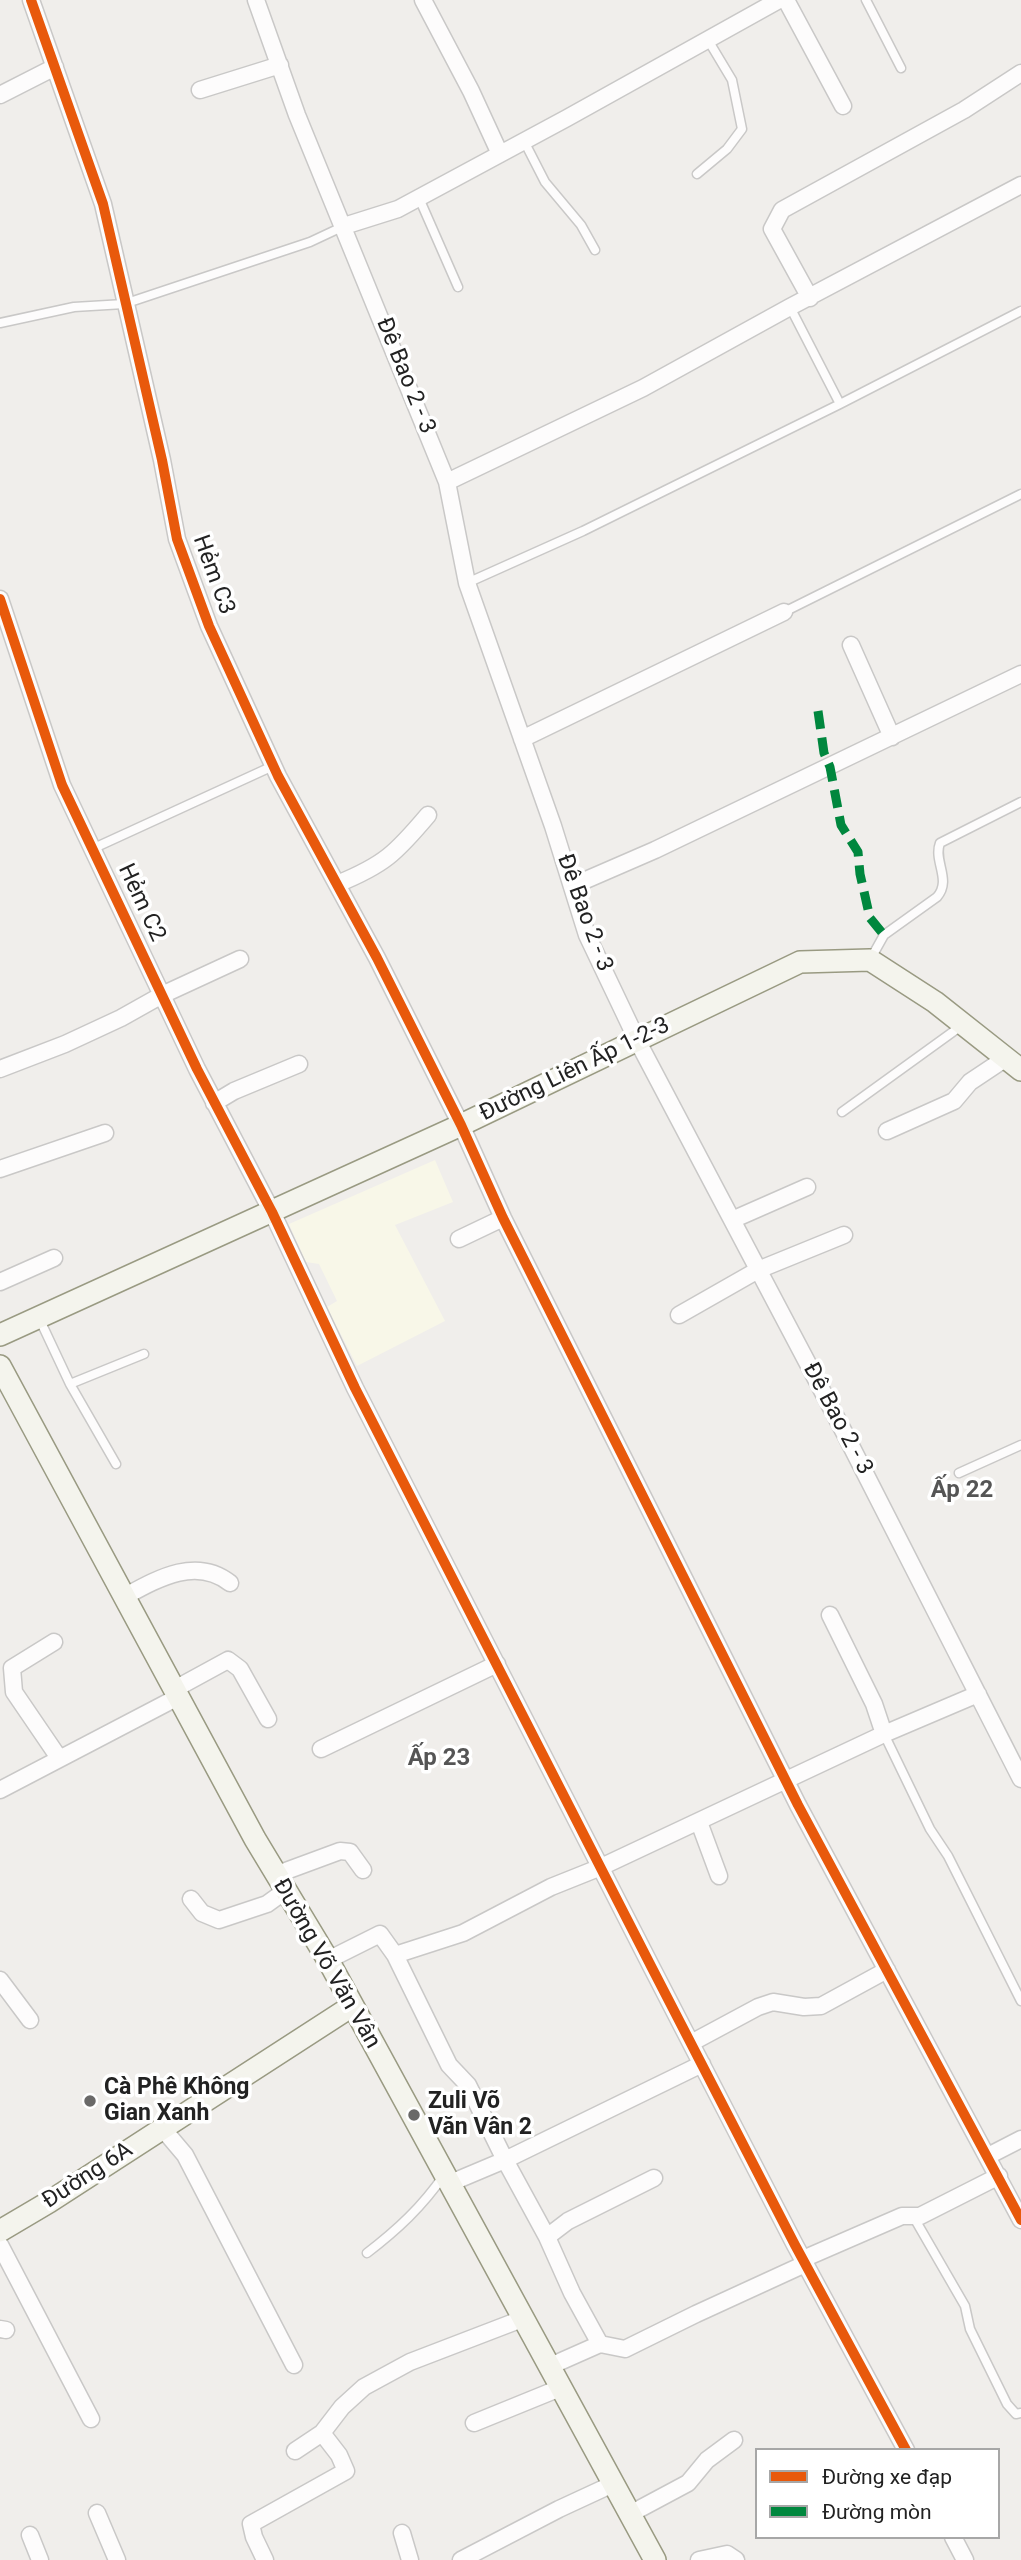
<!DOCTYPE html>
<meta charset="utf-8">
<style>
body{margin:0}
#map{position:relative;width:1021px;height:2560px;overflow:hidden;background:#f0eeeb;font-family:Roboto,sans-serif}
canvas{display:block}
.legend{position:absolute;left:755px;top:2448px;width:245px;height:91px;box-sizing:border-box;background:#fff;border:2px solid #a7a7a7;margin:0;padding:9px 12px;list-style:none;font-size:21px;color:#222}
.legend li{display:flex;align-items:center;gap:14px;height:35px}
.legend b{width:35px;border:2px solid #a7a7a7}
</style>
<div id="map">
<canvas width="1021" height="2560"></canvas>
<ul class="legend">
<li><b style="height:9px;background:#e8590c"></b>Đường xe đạp</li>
<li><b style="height:9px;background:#00873e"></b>Đường mòn</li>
</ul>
</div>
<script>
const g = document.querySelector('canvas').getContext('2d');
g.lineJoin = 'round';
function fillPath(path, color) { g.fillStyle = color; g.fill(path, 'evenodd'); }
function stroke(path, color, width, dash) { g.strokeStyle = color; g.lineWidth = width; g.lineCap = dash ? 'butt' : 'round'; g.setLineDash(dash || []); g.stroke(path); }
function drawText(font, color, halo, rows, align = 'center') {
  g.font = font + ' Roboto,sans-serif'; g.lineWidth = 7; g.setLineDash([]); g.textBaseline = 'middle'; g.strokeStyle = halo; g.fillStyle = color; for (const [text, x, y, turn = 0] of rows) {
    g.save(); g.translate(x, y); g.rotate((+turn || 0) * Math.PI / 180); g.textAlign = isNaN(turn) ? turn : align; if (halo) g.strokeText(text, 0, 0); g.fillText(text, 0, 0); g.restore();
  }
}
const education = new Path2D(`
 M435 1160 453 1202 395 1225 445 1321 357 1366 327 1307 337 1301 319 1264 306 1262 289 1224Z`);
const lane = new Path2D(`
 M866 0 901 68
 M524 141 545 182 581 225 595 250
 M697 174 727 149 742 129 732 80 708 40
 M419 198 458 287
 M790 307 840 404
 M0 323 74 307 124 304 310 242 342 227
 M467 583 583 531 840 404 1021 311
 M784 612 1021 494
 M92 849 273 766
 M870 960 884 935 937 897C952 880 933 861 940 843L1021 802
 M842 1112 961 1026
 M39 1318 70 1384 116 1464
 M70 1384 144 1354
 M959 1473 1021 1445
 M884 1734 930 1829 948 1856 1021 2001
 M913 2216 965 2306 970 2329 1007 2404 1016 2414 1021 2413
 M367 2253C397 2230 422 2207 444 2175`);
const street = new Path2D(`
 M31 0 103 204 162 460 177 539 209 626 278 776 377 958 461 1125 503 1218 798 1805 1021 2220
 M256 0 297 115 447 482 467 583 553 826 587 935 637 1040 845 1434 1021 1779
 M423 0 471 91 500 154
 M786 0 843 106
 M200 90 280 65
 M0 95 55 67
 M344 226 398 209 567 118 779 0
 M810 298 772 229 782 210 964 110 1021 73
 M447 482 643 388 790 307 1021 185
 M0 599 62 785 197 1069 272 1212 355 1388 652 1968 795 2245 906 2450
 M851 645 892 737
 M522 739 784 612
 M337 884C384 865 396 853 428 815
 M572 886 655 850 1021 674
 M0 1069 65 1044 121 1018 162 995 240 959
 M214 1103 234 1091 299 1064
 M887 1131 954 1101 970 1082 1006 1058
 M0 1169 105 1133
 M732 1220 807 1187
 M459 1239 503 1218
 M0 1282 54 1258
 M679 1315 758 1270 844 1235
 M124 1597C157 1579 196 1556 230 1583
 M830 1615 874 1704 884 1734
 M54 1642 12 1668 14 1692 59 1758
 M173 1690 228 1660 240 1669 268 1719
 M321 1749 497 1664
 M0 1790 178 1697
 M699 1822 719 1876
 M275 1875 340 1851 350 1852 363 1870
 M191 1899 202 1913 219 1920 267 1904 285 1891
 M395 1955 449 2065 468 2085 505 2160 448 2184
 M328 1960 380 1934 395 1955 463 1933 551 1887 601 1867 884 1734 978 1694
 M0 1980 30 2020
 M691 2043 758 2007 773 2002 804 2007 821 2006 887 1970
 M163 2129 185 2155 294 2365
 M988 2156 1021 2139
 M547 2237 568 2221 654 2178
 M0 2245 91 2419
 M803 2259 902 2216H920L999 2176
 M0 2329 6 2330
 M600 2344 572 2293 547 2237 505 2160 702 2064
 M548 2367 600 2344 625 2349 696 2314 805 2264
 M474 2423 560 2388
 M295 2451 322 2433 342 2407 364 2387 410 2362 522 2319
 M97 2513 117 2560
 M630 2514 688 2483 707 2460 734 2440
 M402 2533 410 2560
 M30 2535 40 2560
 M953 2537 965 2560
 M265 2560 254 2537 251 2524 346 2471 339 2455 322 2433
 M461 2560 559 2509 613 2484
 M699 2560 727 2554 736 2560`);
const secondary = new Path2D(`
 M0 1335 461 1125 800 962 870 960 935 1002 1021 1070
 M0 1366 255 1839 328 1960 655 2560
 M0 2231 49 2202 352 2006`);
const quiet = new Path2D(`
 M818 711 824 753 830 767 841 825 858 852 860 874 870 918 884 935`);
const cycleway = new Path2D(`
 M31 0 103 204 162 460 177 539 209 626 278 776 377 958 461 1125 503 1218 798 1805 1021 2220
 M0 599 62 785 197 1069 272 1212 355 1388 652 1968 795 2245 906 2450`);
const markers = [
 [90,2101,7,"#6a6968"],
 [414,2115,7,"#6a6968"]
];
const streetNames = [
 ["Đê Bao 2 - 3",405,376,68],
 ["Hẻm C3",213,575,70],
 ["Hẻm C2",141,903,65],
 ["Đê Bao 2 - 3",584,913,70],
 ["Đường Liên Ấp 1-2-3",575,1070,-26],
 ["Đê Bao 2 - 3",837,1419,62],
 ["Đường Võ Văn Vân",326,1964,60],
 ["Đường 6A",88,2176,-33]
];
const poiNames = [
 ["Cà Phê Không",104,2088],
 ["Gian Xanh",104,2114],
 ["Zuli Võ",428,2102],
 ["Văn Vân 2",428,2128]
];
const neighbourhoodNames = [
 ["Ấp 22",962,1491],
 ["Ấp 23",439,1759]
];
fillPath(education, '#f8f7e8');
stroke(lane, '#c9c8c7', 11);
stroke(street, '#c9c8c7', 19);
stroke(secondary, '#999a82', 24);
stroke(lane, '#fdfcfc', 8);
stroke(street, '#fdfcfc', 16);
stroke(secondary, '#f4f4ed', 21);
stroke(quiet, '#00873e', 9, [18, 9]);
stroke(cycleway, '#e8590c', 10);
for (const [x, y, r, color] of markers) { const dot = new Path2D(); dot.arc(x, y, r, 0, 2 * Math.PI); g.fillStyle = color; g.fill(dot); stroke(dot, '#fff', 2.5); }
drawText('23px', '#222', '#fff', streetNames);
drawText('bold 23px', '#222', '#fff', poiNames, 'left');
drawText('bold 24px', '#555', '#fff', neighbourhoodNames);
</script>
